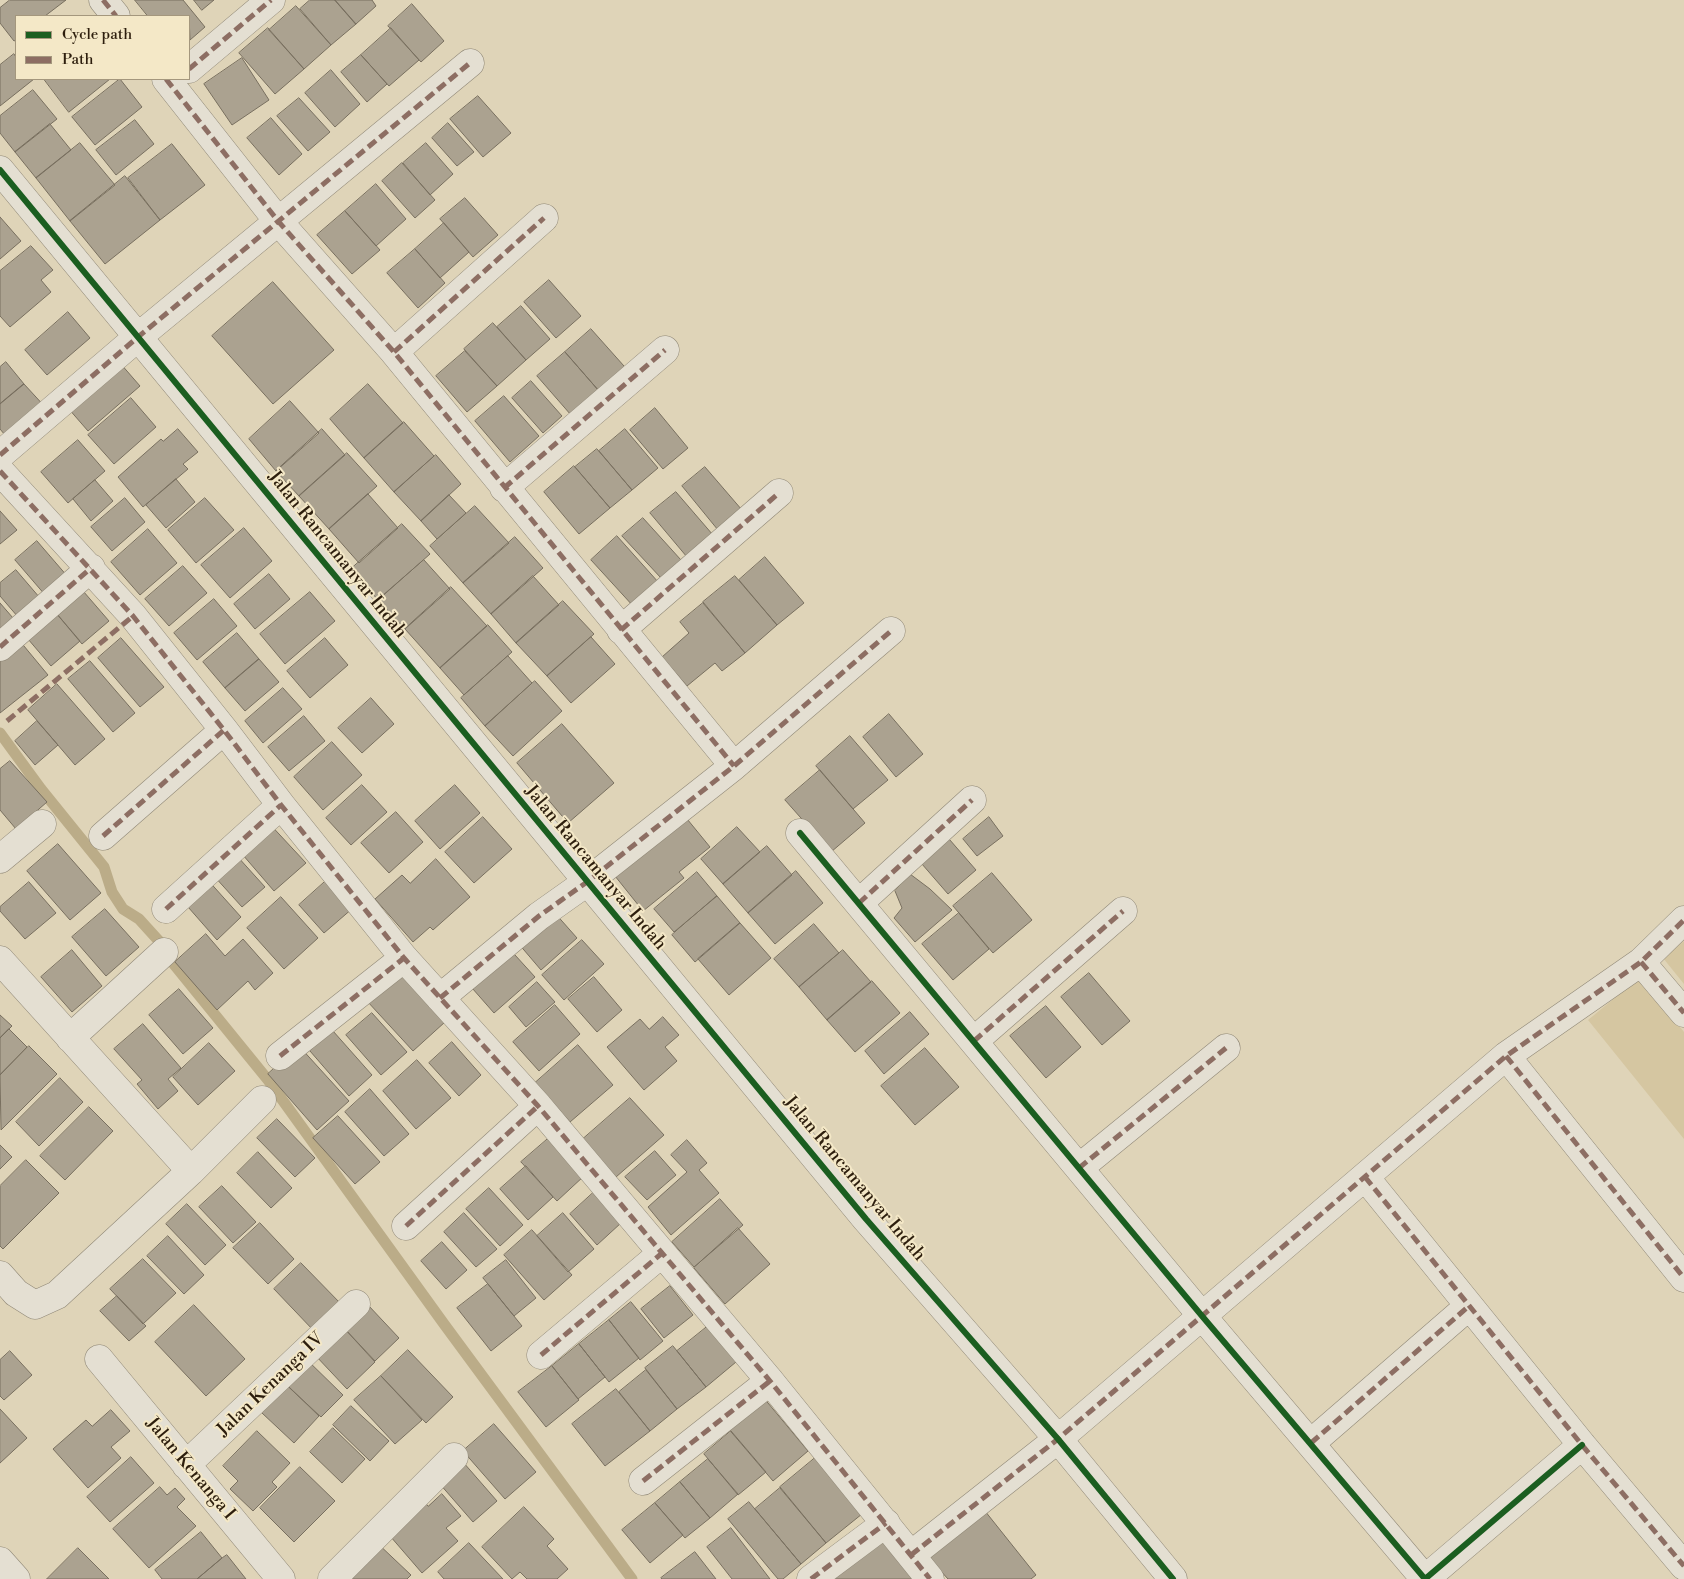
<!DOCTYPE html>
<style>
body{margin:0}
#map{position:relative;width:1684px;height:1579px;overflow:hidden;background:#dfd4b8;font-family:"Libre Bodoni",serif}
canvas{display:block}
.legend{position:absolute;left:15px;top:15px;width:175px;height:65px;box-sizing:border-box;background:#f4e8c7;border:1px solid #a4977d;margin:0;padding:6px 9px;list-style:none;font-size:15px;color:#2d1e0d}
.legend li{display:flex;align-items:center;gap:10px;height:25px}
.legend b{width:25px;border:1px solid #a4977d}
</style>
<div id="map">
<canvas width="1684" height="1579"></canvas>
<ul class="legend">
<li><b style="height:6px;background:#1b5e20"></b>Cycle path</li>
<li><b style="height:6px;background:#8d6e63"></b>Path</li>
</ul>
</div>
<script>
const g = document.querySelector('canvas').getContext('2d');
g.lineJoin = 'round';
function fillPath(path, color) { g.fillStyle = color; g.fill(path, 'evenodd'); }
function stroke(path, color, width, dash) { g.strokeStyle = color; g.lineWidth = width; g.lineCap = dash ? 'butt' : 'round'; g.setLineDash(dash || []); g.stroke(path); }
function drawText(font, color, halo, rows, align = 'center') {
  g.font = font + ' "Libre Bodoni",serif'; g.lineWidth = 4; g.setLineDash([]); g.textBaseline = 'middle'; g.strokeStyle = halo; g.fillStyle = color; for (const [text, x, y, turn = 0] of rows) {
    g.save(); g.translate(x, y); g.rotate((+turn || 0) * Math.PI / 180); g.textAlign = isNaN(turn) ? turn : align; if (halo) g.strokeText(text, 0, 0); g.fillText(text, 0, 0); g.restore();
  }
}
const green = new Path2D(`
 M1684 941V984L1663 958Z
 M1640 977 1684 1032V1139L1588 1020Z`);
const stream = new Path2D(`
 M0 733 41 789 104 867 112 892 123 909 139 919 168 951V957L268 1080 444 1324 632 1579`);
const building = new Path2D(`
 M10 0H66L45 16H16V40L14 41 0 23V8Z
 M135 0H183L205 27 190 40 189 16H148Z
 M194 0H214L202 10Z
 M310 0H335L356 24 331 45 300 9Z
 M335 0H372L376 6 356 24Z
 M412 4 444 41 421 62 388 26Z
 M296 6 331 45 304 69 269 30Z
 M268 28 304 69 275 94 239 53Z
 M391 28 419 60 389 86 361 55Z
 M14 54 16 57V79H34L0 106V65Z
 M361 55 387 84 367 102 341 72Z
 M242 58 269 100 232 125 204 84Z
 M331 70 360 104 335 127 305 93Z
 M44 79H110L69 112Z
 M120 79 142 107 95 145 72 117Z
 M33 90 57 119 15 152 0 133V116Z
 M478 96 511 133 483 157 450 119Z
 M299 98 330 132 308 151 277 116Z
 M271 118 302 154 279 175 247 138Z
 M135 120 154 144 116 175 96 150Z
 M448 123 474 152 457 166 432 138Z
 M50 124 71 150 36 178 15 152Z
 M80 143 115 185 70 221 36 178Z
 M426 143 453 174 430 195 403 163Z
 M172 144 205 185 160 220 128 178Z
 M402 163 435 200 415 218 382 181Z
 M125 176 160 220 105 264 70 221Z
 M376 184 406 219 376 246 345 211Z
 M465 198 498 235 473 257 440 219Z
 M345 211 380 250 352 274 317 235Z
 M0 217 21 241 0 259Z
 M444 223 469 252 440 278 415 249Z
 M31 246 53 270 41 280 51 292 10 327 0 316V271Z
 M415 249 445 283 418 308 387 273Z
 M549 280 581 316 556 338 524 302Z
 M273 282 334 350 273 404 212 336Z
 M521 306 550 339 526 360 497 327Z
 M68 312 90 338 47 375 25 350Z
 M493 323 526 360 497 386 464 349Z
 M591 329 632 375 599 391 565 352Z
 M465 351 497 386 467 412 436 376Z
 M565 352 599 391 571 415 537 376Z
 M6 362 24 384 0 404V367Z
 M120 363 140 386 88 431 68 408Z
 M531 381 562 416 543 433 512 398Z
 M24 384 47 409 10 441 0 429V404Z
 M368 384 403 423 364 458 330 419Z
 M504 396 539 436 510 462 475 421Z
 M131 398 156 427 114 464 88 435Z
 M290 401 319 433 276 471 249 439Z
 M655 408 688 448 663 469 630 430Z
 M404 422 434 456 394 492 364 458Z
 M178 429 198 452 183 464 188 469 143 507 118 477 161 439 163 441Z
 M322 429 345 455 299 496 276 471Z
 M625 429 658 468 632 490 599 451Z
 M78 440 105 471 68 503 41 472Z
 M597 449 632 490 610 508 575 467Z
 M347 453 377 486 329 529 299 496Z
 M436 455 461 484 421 521 394 492Z
 M574 466 610 508 579 534 544 492Z
 M705 467 742 510 718 530 682 486Z
 M176 479 195 502 166 528 146 505Z
 M95 480 113 501 91 521 73 499Z
 M676 492 713 535 687 557 650 513Z
 M368 494 398 528 359 563 329 529Z
 M449 495 466 513 437 539 421 521Z
 M125 498 145 522 112 551 91 527Z
 M205 498 234 530 196 563 168 530Z
 M475 506 509 543 463 583 430 546Z
 M0 511 17 530 0 544Z
 M643 518 681 560 661 578 622 536Z
 M402 524 430 554 378 600 351 569Z
 M244 528 272 561 230 598 201 565Z
 M148 529 177 563 140 595 111 562Z
 M617 536 659 583 634 607 591 560Z
 M515 537 543 568 491 614 463 583Z
 M37 541 68 577 46 596 15 560Z
 M765 557 804 603 777 625 739 580Z
 M424 560 450 589 405 629 378 600Z
 M183 566 207 593 169 626 145 599Z
 M16 570 40 598 18 617 0 596V583Z
 M269 574 290 599 255 629 234 604Z
 M533 576 559 605 516 643 491 614Z
 M735 576 777 625 745 653 703 602Z
 M77 584 109 621 82 644 51 607Z
 M451 587 487 626 440 668 405 629Z
 M310 592 335 621 285 664 260 634Z
 M214 599 237 626 197 660 174 633Z
 M563 601 594 634 547 676 516 643Z
 M0 603 13 618 0 629Z
 M703 603 745 653 722 671 715 663 687 686 662 657 689 633 680 622Z
 M51 607 80 641 51 666 22 632Z
 M488 625 512 652 464 695 440 668Z
 M237 633 259 659 225 688 203 662Z
 M591 637 615 664 571 703 547 676Z
 M121 638 164 687 140 707 98 658Z
 M325 638 348 665 310 698 287 671Z
 M19 640 48 675 0 713V657Z
 M508 656 532 683 485 726 461 698Z
 M259 659 279 682 245 711 225 688Z
 M90 661 135 713 113 732 68 679Z
 M535 681 562 711 513 756 485 726Z
 M57 684 105 739 75 765 28 710Z
 M283 688 302 709 263 743 245 721Z
 M371 698 394 724 362 753 338 728Z
 M889 714 923 754 896 777 863 737Z
 M304 716 325 741 289 771 268 747Z
 M37 721 58 745 35 765 15 741Z
 M562 724 614 783 568 823 517 763Z
 M850 736 888 780 853 809 816 766Z
 M332 742 362 775 323 810 294 777Z
 M10 761 47 802 16 829 0 810V769Z
 M820 770 865 823 831 852 785 800Z
 M362 785 387 812 351 845 326 818Z
 M455 785 480 813 440 849 415 821Z
 M396 812 423 842 389 873 361 843Z
 M683 814 710 847 679 872 684 878 643 911 611 871Z
 M483 817 512 849 474 883 445 852Z
 M989 817 1003 836 977 856 963 839Z
 M266 820 306 863 274 891 236 847Z
 M737 827 760 852 723 884 701 859Z
 M943 832 976 870 948 894 915 856Z
 M58 844 101 893 70 920 27 871Z
 M767 846 792 875 748 913 723 884Z
 M237 856 265 887 242 907 214 876Z
 M436 859 470 897 433 930 430 927 413 942 375 899 402 875 410 883Z
 M796 871 823 903 775 944 748 913Z
 M697 872 717 896 674 932 654 909Z
 M992 873 1032 920 993 953 953 906Z
 M910 874 930 889 952 910 915 942 894 918 902 908 895 891Z
 M206 878 241 917 217 940 181 899Z
 M328 879 353 908 324 933 299 905Z
 M29 882 56 913 25 939 0 911V907Z
 M717 896 740 923 695 962 672 935Z
 M281 897 318 938 284 969 247 928Z
 M105 909 139 947 106 976 72 937Z
 M554 912 577 938 541 970 518 943Z
 M959 913 989 949 953 980 922 944Z
 M740 923 771 958 729 995 698 959Z
 M814 924 839 953 799 987 774 959Z
 M206 934 225 956 243 939 273 973 255 990 248 981 217 1010 175 962Z
 M582 940 604 964 564 1000 542 975Z
 M505 944 535 977 494 1013 465 980Z
 M72 950 102 986 72 1012 41 977Z
 M843 950 871 982 827 1020 799 987Z
 M400 971 445 1022 413 1051 367 1001Z
 M1089 973 1130 1021 1102 1045 1061 997Z
 M594 977 622 1010 597 1032 568 999Z
 M872 981 900 1013 855 1052 827 1020Z
 M537 982 555 1002 526 1027 509 1007Z
 M179 989 213 1028 183 1054 149 1015Z
 M555 1005 580 1034 539 1071 513 1042Z
 M1046 1006 1081 1047 1046 1078 1010 1036Z
 M910 1012 929 1034 884 1074 865 1051Z
 M372 1013 407 1052 381 1075 346 1035Z
 M0 1015 12 1026 0 1038Z
 M663 1017 679 1035 665 1047 677 1061 644 1090 607 1047 640 1019 649 1029Z
 M143 1024 181 1068 168 1079 178 1091 158 1109 137 1084 142 1080 114 1049Z
 M9 1029 27 1047 0 1075V1038Z
 M333 1031 372 1075 349 1096 310 1051Z
 M452 1042 481 1075 459 1096 429 1063Z
 M209 1043 235 1071 198 1105 173 1077Z
 M578 1045 613 1085 570 1122 535 1083Z
 M29 1046 57 1074 1 1130 0 1075Z
 M299 1046 349 1101 317 1130 268 1074Z
 M925 1048 959 1087 915 1125 881 1086Z
 M417 1060 451 1098 416 1129 383 1091Z
 M60 1078 83 1102 39 1146 16 1122Z
 M370 1089 409 1134 384 1156 345 1112Z
 M630 1098 664 1135 616 1177 583 1139Z
 M89 1107 113 1131 65 1180 40 1156Z
 M338 1116 380 1162 355 1184 313 1138Z
 M277 1119 315 1158 295 1177 257 1138Z
 M550 1137 584 1176 557 1201 521 1162Z
 M687 1140 707 1163 699 1170 719 1193 671 1235 648 1207 687 1172 671 1155Z
 M0 1145 12 1157 0 1169Z
 M655 1151 676 1175 647 1200 625 1177Z
 M258 1152 292 1188 271 1208 237 1173Z
 M26 1160 59 1193 3 1249 0 1246V1186Z
 M526 1166 553 1197 528 1220 500 1189Z
 M222 1186 256 1222 233 1243 199 1207Z
 M489 1188 523 1225 500 1246 466 1209Z
 M593 1193 621 1223 597 1245 570 1214Z
 M720 1199 743 1225 694 1267 672 1242Z
 M187 1204 226 1245 205 1265 166 1224Z
 M464 1213 497 1249 476 1267 444 1232Z
 M563 1213 594 1249 568 1272 537 1236Z
 M260 1223 294 1259 268 1284 233 1248Z
 M738 1228 770 1264 725 1304 694 1268Z
 M532 1230 572 1275 544 1300 504 1255Z
 M168 1236 204 1275 184 1294 147 1256Z
 M442 1242 467 1270 446 1289 421 1261Z
 M143 1259 176 1293 143 1324 110 1289Z
 M506 1260 536 1298 514 1316 483 1278Z
 M301 1263 342 1305 314 1331 274 1289Z
 M488 1284 522 1326 491 1351 457 1308Z
 M670 1286 693 1315 664 1338 641 1309Z
 M117 1296 146 1326 129 1341 100 1311Z
 M631 1302 663 1341 640 1360 609 1320Z
 M194 1305 245 1359 206 1396 155 1342Z
 M368 1305 399 1338 375 1361 344 1328Z
 M609 1320 639 1358 609 1382 579 1344Z
 M708 1326 736 1362 706 1387 677 1351Z
 M344 1328 375 1362 347 1389 315 1355Z
 M579 1344 605 1377 578 1399 552 1366Z
 M673 1346 706 1387 677 1409 645 1368Z
 M408 1350 453 1397 426 1423 381 1376Z
 M10 1351 32 1375 4 1400 0 1396V1360Z
 M303 1356 343 1395 321 1417 280 1379Z
 M552 1366 579 1400 546 1427 518 1392Z
 M646 1370 677 1409 650 1431 619 1392Z
 M381 1376 422 1420 395 1444 354 1400Z
 M288 1386 319 1416 294 1443 262 1413Z
 M616 1389 650 1431 605 1466 572 1424Z
 M763 1397 808 1451 773 1481 727 1427Z
 M351 1406 389 1441 370 1461 333 1425Z
 M0 1409 27 1438 0 1463Z
 M111 1410 130 1431 111 1447 121 1458 88 1488 53 1449 86 1420 92 1426Z
 M494 1424 536 1472 505 1499 463 1451Z
 M333 1428 365 1459 342 1483 310 1452Z
 M257 1431 290 1463 272 1482 277 1487 253 1511 230 1489 238 1481 223 1466Z
 M731 1431 766 1472 738 1495 704 1454Z
 M131 1457 154 1483 110 1522 87 1497Z
 M815 1458 862 1514 826 1543 780 1487Z
 M708 1459 738 1494 710 1518 680 1482Z
 M463 1462 497 1501 473 1522 439 1483Z
 M300 1467 335 1501 294 1542 260 1508Z
 M680 1482 710 1518 685 1538 655 1503Z
 M160 1487 167 1495 175 1488 185 1499 177 1507 196 1526 149 1568 113 1529Z
 M780 1488 826 1543 801 1564 755 1509Z
 M442 1494 461 1516 446 1528 458 1541 422 1573 384 1529 421 1498 428 1506Z
 M749 1502 801 1564 783 1579H778L728 1519Z
 M655 1503 683 1535 650 1563 622 1530Z
 M981 1506 1036 1575 1031 1579H948L930 1559Z
 M524 1507 554 1539 547 1546 568 1569 557 1579H527L520 1572 512 1579 482 1547Z
 M731 1528 770 1579H732L707 1547Z
 M201 1532 222 1558 197 1579H162L155 1570Z
 M887 1535 920 1579H833Z
 M374 1540 411 1575 407 1579H336Z
 M469 1543 503 1579H444L438 1572Z
 M78 1548 109 1579H47Z
 M695 1552 716 1579H662L661 1578Z
 M227 1555 246 1579H197L222 1558Z`);
const street = new Path2D(`
 M103 0 116 16
 M189 69 271 0
 M166 79 278 221 394 352 734 766
 M0 170 866 1219 1058 1439 1173 1579
 M394 352 544 218
 M0 455 138 337 470 63
 M0 471 133 616 224 730 281 805 404 958 538 1106 770 1381 930 1579
 M504 488 665 350
 M621 630 779 493
 M0 647 91 568
 M800 833 1202 1316 1425 1579 1582 1445
 M103 836 224 730
 M0 859 42 824
 M859 903 972 800
 M166 909 281 805
 M0 960 191 1171
 M1641 962 1684 1013
 M440 998 539 916 587 882 734 766 891 631
 M70 1038 164 952
 M974 1041 1123 911
 M280 1056 404 958
 M1506 1056 1684 1278
 M1079 1168 1226 1048
 M1365 1177 1582 1445 1684 1566
 M406 1226 538 1106
 M0 1275 16 1293 35 1305 57 1295 191 1171 262 1100
 M541 1355 661 1254
 M99 1359 281 1579
 M1311 1443 1469 1306
 M186 1465 356 1304
 M643 1481 770 1381
 M911 1555 1058 1439 1506 1056 1641 962 1684 920
 M0 1561 16 1579
 M332 1579 454 1457
 M811 1579 886 1523`);
const quiet = new Path2D(`
 M103 0 116 16
 M189 69 271 0
 M166 79 278 221 394 352 734 766
 M394 352 544 218
 M0 455 138 337 470 63
 M0 471 133 616 224 730 281 805 404 958 538 1106 770 1381 930 1579
 M504 488 665 350
 M621 630 779 493
 M0 647 91 568
 M7 721 133 616
 M103 836 224 730
 M859 903 972 800
 M166 909 281 805
 M1641 962 1684 1013
 M440 998 539 916 587 882 734 766 891 631
 M974 1041 1123 911
 M280 1056 404 958
 M1506 1056 1684 1278
 M1079 1168 1226 1048
 M1365 1177 1582 1445 1684 1566
 M406 1226 538 1106
 M541 1355 661 1254
 M1311 1443 1469 1306
 M643 1481 770 1381
 M911 1555 1058 1439 1506 1056 1641 962 1684 920
 M811 1579 886 1523`);
const cycleway = new Path2D(`
 M0 170 866 1219 1058 1439 1173 1579
 M800 833 1202 1316 1425 1579 1582 1445`);
const streetNames = [
 ["Jalan Rancamanyar Indah",337,555,51],
 ["Jalan Rancamanyar Indah",595,868,50],
 ["Jalan Rancamanyar Indah",854,1179,50],
 ["Jalan Kenanga IV",271,1385,-44],
 ["Jalan Kenanga I",190,1469,50]
];
fillPath(green, '#d5c6a1');
stroke(stream, '#bbac88', 11);
fillPath(building, '#aba290');
stroke(building, '#786f5f', 1);
stroke(street, '#908877', 29);
stroke(street, '#e4dfd2', 28);
stroke(quiet, '#8d6e63', 5, [10, 5]);
stroke(cycleway, '#1b5e20', 6);
drawText('18px', '#2d1e0d', '#f4e8c7', streetNames);
</script>
